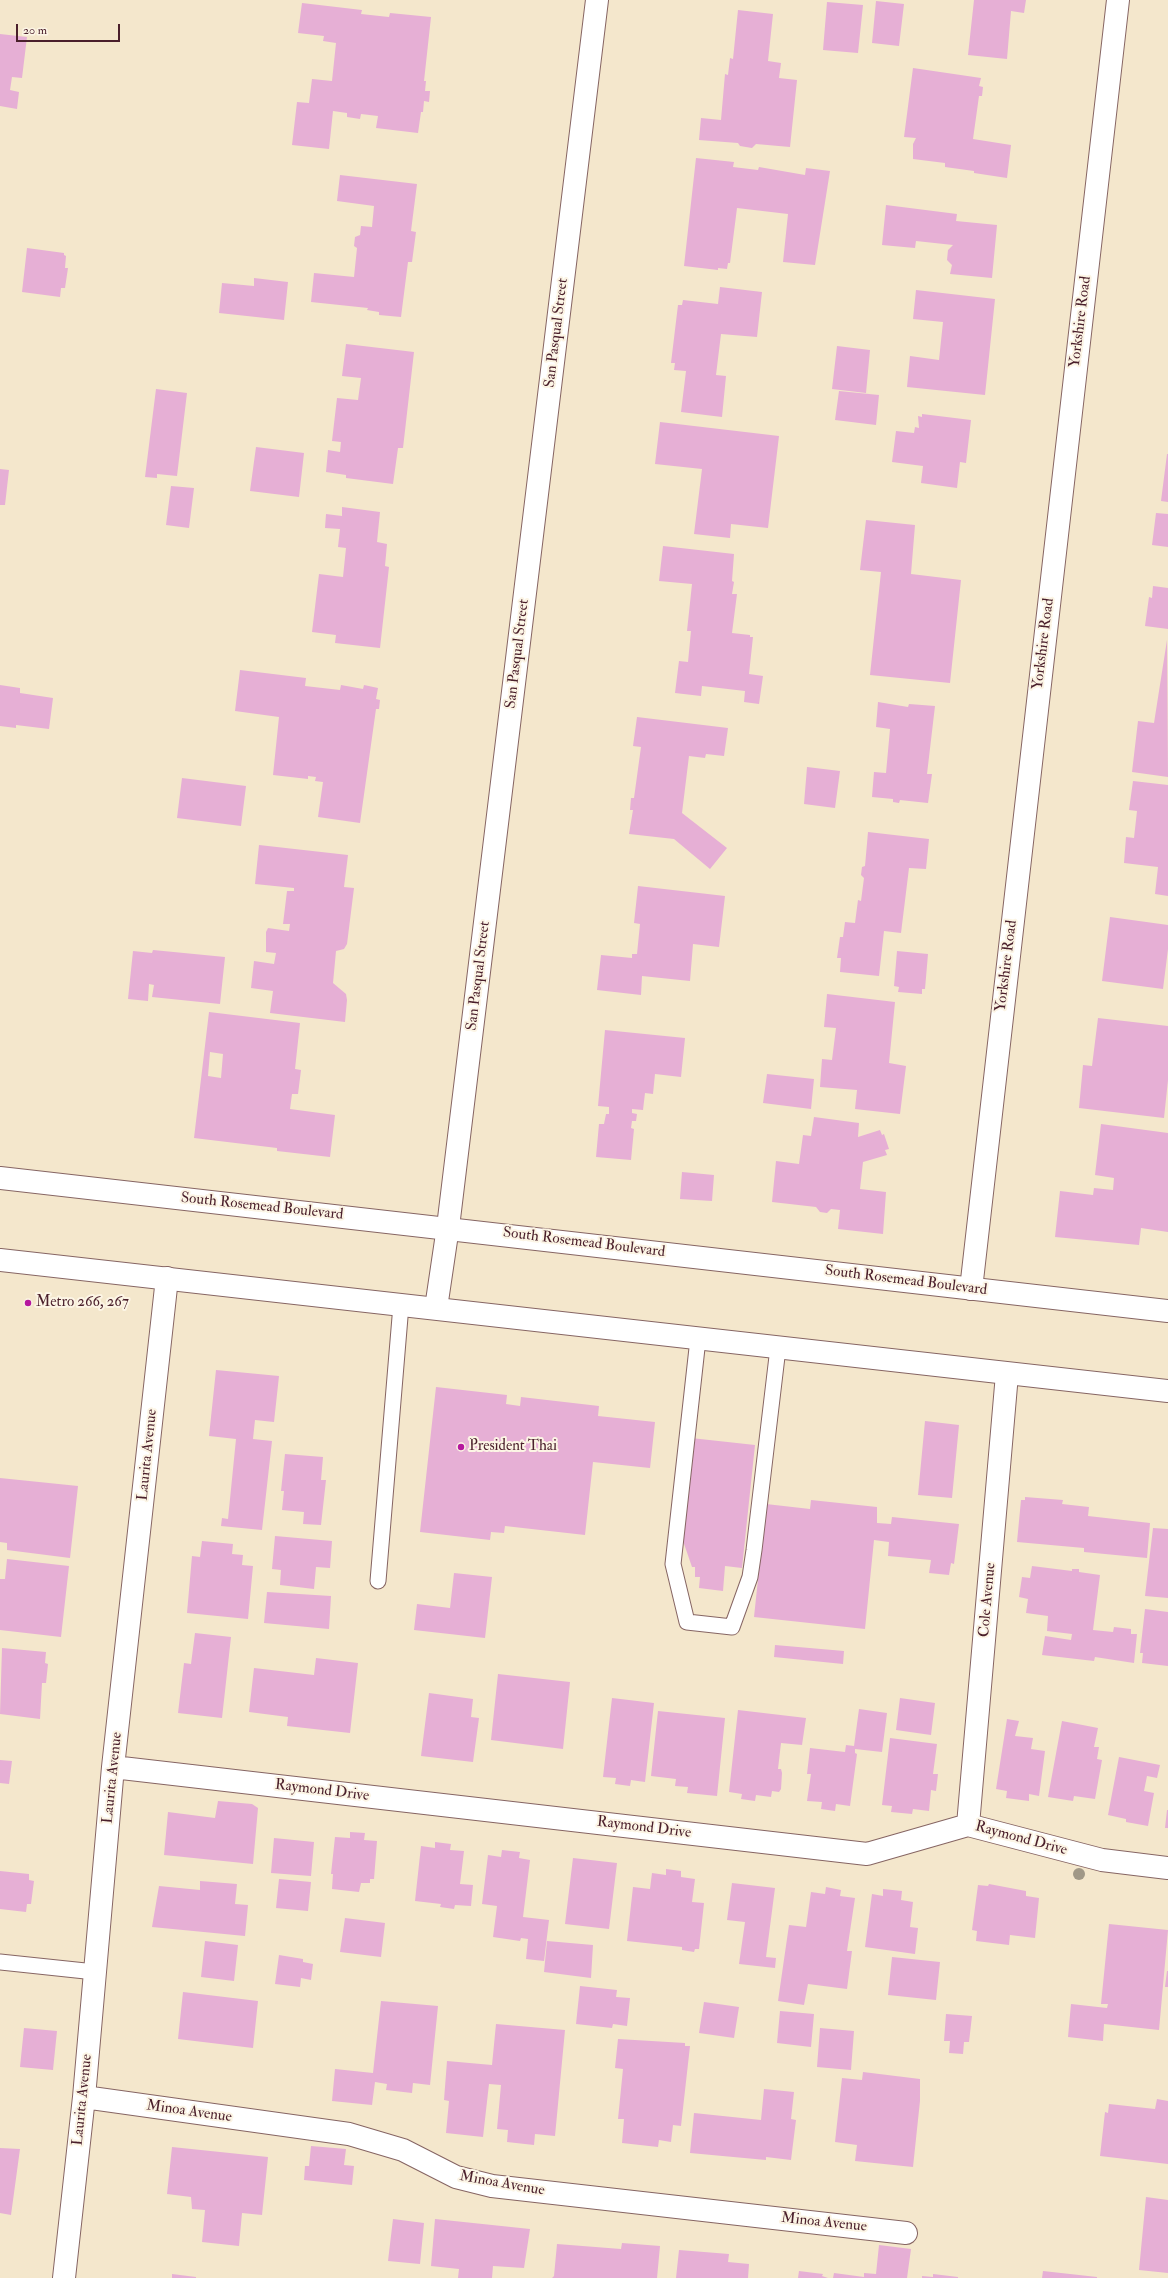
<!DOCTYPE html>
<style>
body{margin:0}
#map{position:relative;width:1168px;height:2278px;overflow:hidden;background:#f4e7cc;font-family:"IM FELL Double Pica",serif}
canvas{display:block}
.scale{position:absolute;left:16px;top:24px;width:104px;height:18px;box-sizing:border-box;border:2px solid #4a1f2b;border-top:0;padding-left:5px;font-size:12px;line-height:14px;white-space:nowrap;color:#4a1f2b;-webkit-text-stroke:3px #fcf5e5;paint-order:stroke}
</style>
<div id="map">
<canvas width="1168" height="2278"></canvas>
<div class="scale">20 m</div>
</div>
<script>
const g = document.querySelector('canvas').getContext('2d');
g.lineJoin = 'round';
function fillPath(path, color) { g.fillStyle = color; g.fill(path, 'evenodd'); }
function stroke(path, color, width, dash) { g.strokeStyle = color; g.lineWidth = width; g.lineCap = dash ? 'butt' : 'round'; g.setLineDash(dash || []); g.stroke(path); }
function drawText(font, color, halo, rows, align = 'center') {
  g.font = font + ' "IM FELL Double Pica",serif'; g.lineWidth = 4; g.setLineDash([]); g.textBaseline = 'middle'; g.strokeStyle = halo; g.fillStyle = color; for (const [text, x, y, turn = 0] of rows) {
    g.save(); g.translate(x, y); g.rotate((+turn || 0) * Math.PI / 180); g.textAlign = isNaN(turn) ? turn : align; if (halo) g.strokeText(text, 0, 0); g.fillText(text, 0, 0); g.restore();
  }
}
const building = new Path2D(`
 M974 0H1026L1024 13 1011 11 1007 59 968 55Z
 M876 1 904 4 899 46 872 43Z
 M827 2 863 5 858 53 823 50Z
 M302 3 362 10 361 14 389 17 390 13 431 17 424 81H426L425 91H430L429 102 424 101 423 112H421L418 133 376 128 378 116 361 114 360 119 347 117V113L333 111 329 149 292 145 297 102 309 103 312 79 332 81 336 43 323 41 324 36 298 33Z
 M738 10 773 14 768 61 781 63 779 78 797 80 790 147 756 144 752 148 740 146 738 143 699 140 701 118 721 120 725 74 728 75 730 58 733 59Z
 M0 34 27 37 22 78 12 77 10 90 19 92 17 109 0 106Z
 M913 68 981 78 979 86 983 87 982 96H979L973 139 1011 145 1007 178 974 173V171L945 167V163L913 159V144L916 138 904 137Z
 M696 158 734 162 733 167 758 170 759 167 805 175 806 168 830 171 815 265 783 262 788 214 737 208 730 263H728L727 269 718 268V270L684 266Z
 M340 175 417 184 411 231 416 232 412 262H408L401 317 379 315V312L367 310 368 308 311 302 314 273 354 277 357 248 354 246 355 237 360 235 361 226 372 227 374 206 337 201Z
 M886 205 957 214 956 221 997 225 992 278 950 274 952 265 947 260 948 250 953 245 916 241 915 248 882 245Z
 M27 248 64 253V255L66 256 65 268H68L65 288H61L60 297 22 292Z
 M254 278 288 282 284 320 219 313 222 283 254 286Z
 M720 287 762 292 757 337 721 334 716 375 726 376 722 417 681 412 686 371 674 370 675 363H671L678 305H682L683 300 718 304Z
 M916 290 995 299 985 395 907 387 910 356 939 360 943 322 913 319Z
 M346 344 414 352 403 448H398L393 484 346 478V475L326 472 328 450 340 452 341 442 332 441 337 398 358 400 361 378 342 376Z
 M837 346 870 350 866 393 832 389Z
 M156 389 187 393 177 476 157 474V478L145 477Z
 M839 391 879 395 876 425 835 420Z
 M922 414 971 420 966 463 960 462 957 488 921 483 923 466 892 462 896 431 914 433 915 427 919 428 918 416 922 417Z
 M660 422 779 436 768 528 731 524 730 538 694 534 702 469 655 464Z
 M256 447 304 453 299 497 250 491Z
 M1167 454H1168V502L1161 501Z
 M0 469 9 470 5 505H0Z
 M171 486 194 488 189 528 166 525Z
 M342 507 380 512 377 542 387 544 385 566 389 567 380 648 335 643 336 635 312 632 319 574 343 577 346 548 338 547 340 529 325 528 326 514 342 516Z
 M1156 513 1168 514V547L1152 545Z
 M866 520 915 525 911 574 961 580 950 683 870 675 881 572 860 570Z
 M663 546 734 554 732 581 734 582 732 594H737L732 633 750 635V637H753L749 674 763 676 759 704 744 702 745 691 702 686 701 696 675 693 679 661 688 662 691 631H687L692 584 659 581Z
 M1153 586 1168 588V629L1145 626 1149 597 1152 598Z
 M1167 640 1168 777 1132 772 1138 721 1154 723Z
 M240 670 306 678 305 686 340 690 341 685 363 689 364 685 378 688 376 699 380 700 379 709H376L360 823 318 817 323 782 315 781 316 777 308 776V779L273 775 279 717 235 711Z
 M0 685 20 688V693L53 698 49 729 16 725V728L0 726Z
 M878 702 908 707 909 704 935 706 927 774H932L928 803 900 800 899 803 893 802V799L872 797 874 772 886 773 890 729 876 727Z
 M637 717 728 728 724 756 706 754 705 758 689 756 682 813 727 848 710 869 674 839 629 834 633 810H630L631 798H634L641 747 633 746Z
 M807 767 840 771 835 808 804 804Z
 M182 778 246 786 241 826 177 818Z
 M1133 781 1168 785V896L1155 894 1158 867 1124 863 1126 837 1134 838 1137 811 1129 810Z
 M868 832 929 839 926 869 909 868 901 933 884 931 879 976 840 972 841 958H837L840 937H843L845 922 855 923 858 900 861 901 864 878 861 875 862 867 865 866Z
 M259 845 348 855 344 887 354 888 347 944 344 949 336 951 333 983 346 994 347 1000 345 1022 270 1013 273 991 251 988 254 961 274 964 276 953 266 952V932L268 928 289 931 290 924H283L287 891H294V888L255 884Z
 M638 886 725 896 719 947 693 944 690 981 642 976 641 995 597 990 601 955 632 958V954H637L640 924 634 923Z
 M1110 917 1168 925V949L1163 989 1102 981Z
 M153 950 225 957 220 1004 152 997 154 985 149 984 148 1001 128 999 133 951 152 953Z
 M897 951 928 954 925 989H922V994L898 992 899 987 894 986Z
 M827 994 895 1002 889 1063 906 1066 900 1114 855 1109 857 1090 820 1087 822 1059 832 1060 836 1028 824 1027Z
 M209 1012 300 1023 295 1069 301 1070 298 1094H292L290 1109 335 1115 330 1157 277 1151V1148L194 1138ZM210 1052 223 1054 221 1078 208 1076Z
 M1098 1018 1168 1026V1080L1164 1118 1079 1108 1083 1065 1092 1066Z
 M605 1030 685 1038 681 1077 655 1074 653 1094 645 1093 643 1110 632 1109V1113L637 1114 636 1121H632L631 1128 634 1129 631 1160 596 1157 599 1124H604L606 1114H609V1107L598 1106Z
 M767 1074 814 1079 811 1109 763 1103Z
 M814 1117 859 1123 858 1137 880 1130 882 1135 884 1134 889 1149 885 1150 887 1155 863 1162 860 1189 886 1192 883 1234 838 1229 840 1210 831 1209 827 1213 820 1212 816 1207 772 1202 776 1161 799 1164 803 1135 811 1136Z
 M1101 1124 1168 1133V1232L1141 1228 1139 1245 1055 1237 1060 1191 1093 1195 1094 1188 1113 1190 1114 1178 1095 1175Z
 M682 1172 714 1175 712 1201 680 1199Z
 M216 1370 279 1376 274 1422 255 1420 253 1439 272 1441 262 1530 221 1526 222 1518 228 1519 236 1439 209 1436Z
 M436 1387 507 1395 506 1404 520 1406 521 1397 599 1406 598 1416 655 1422 650 1468 593 1462 585 1535 505 1526 504 1533 491 1532 490 1540 420 1532Z
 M925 1421 959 1425 952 1498 918 1495Z
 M691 1438 755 1445 742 1568 725 1566 723 1591 699 1588 700 1577H695V1567H692L681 1535Z
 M285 1454 323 1457 321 1480H326L321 1525 303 1524 304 1512 282 1510 284 1491H281Z
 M0 1478 78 1486 70 1558 7 1550V1543L0 1542Z
 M1025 1497 1063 1500 1062 1504 1089 1507 1088 1516 1150 1523 1147 1558 1084 1552V1548L1017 1542 1021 1500H1025Z
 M811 1500 877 1507V1523L891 1524 892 1517 959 1524 954 1564 951 1563 949 1575 929 1573 931 1560 888 1556 889 1542 874 1540 865 1629 754 1617 766 1504 810 1509Z
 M1153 1528 1168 1529V1598L1145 1596Z
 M275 1536 332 1541 330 1568 316 1567 314 1589 280 1585 281 1570 272 1569Z
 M202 1541 233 1544 232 1554 243 1555 242 1565 253 1566 248 1619 187 1613 192 1556 200 1557Z
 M7 1559 69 1566 61 1637 0 1630V1579H5Z
 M1032 1566 1072 1571V1569H1079V1572L1100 1575 1093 1630 1113 1632 1114 1627 1131 1629V1634H1137L1134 1663 1095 1657 1094 1661 1042 1655 1045 1636 1071 1640 1072 1634 1047 1631 1048 1616 1026 1613 1028 1599 1019 1597 1022 1577 1030 1578Z
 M454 1573 492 1577 485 1638 414 1630 417 1604 450 1608Z
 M267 1592 331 1596 329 1629 264 1623Z
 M1145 1609 1168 1612V1666L1142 1663 1143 1653H1140Z
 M195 1633 231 1637 222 1718 178 1713 184 1663 191 1664Z
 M775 1645 844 1651 843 1664 774 1657Z
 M2 1648 46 1652 45 1663 48 1664 46 1683H42L40 1719 0 1714Z
 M316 1658 358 1663 350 1733 287 1726 288 1717 249 1712 254 1668 314 1675Z
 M498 1674 570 1682 563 1749 491 1740Z
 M429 1693 473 1699 471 1717 479 1718 473 1762 421 1756Z
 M612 1698 654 1703 645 1782 631 1780 630 1786 615 1784 616 1778 603 1777Z
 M900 1698 935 1703 931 1735 896 1730Z
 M859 1709 887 1713 882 1752 855 1749V1753L857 1754 850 1806 836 1804 835 1811 821 1809 822 1802 807 1801 811 1774H807L810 1748 845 1752 846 1745 854 1746Z
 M738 1710 806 1718 802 1745 781 1743 778 1769H781L782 1773 781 1789 779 1792 772 1791 771 1797 756 1795 755 1801 741 1799 742 1794 729 1792Z
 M658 1711 725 1718 717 1796 687 1793 688 1787 675 1786 676 1779 651 1776Z
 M1007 1719 1019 1721 1015 1736 1033 1738 1031 1749 1045 1751 1039 1796 1029 1794V1801L1006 1798 1007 1791 996 1789Z
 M1062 1721 1098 1728 1094 1747H1099L1097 1759 1102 1760 1095 1799 1074 1796 1073 1801 1048 1797Z
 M890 1738 937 1744 933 1774H938L936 1791 931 1790 929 1811 913 1809 912 1814 891 1812 892 1806 882 1805Z
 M1119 1757 1160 1765 1157 1778 1147 1776 1144 1791 1154 1793 1148 1826 1126 1822V1819L1108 1815Z
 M0 1760 12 1761 9 1784 0 1783Z
 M218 1801 252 1804 258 1808 253 1864 164 1855 168 1812 215 1818Z
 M1167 1810H1168V1828H1165Z
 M350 1832 365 1833 364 1840 377 1841 374 1879H370V1883H361L359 1892 332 1889 333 1874H331L335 1837 350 1838Z
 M274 1838 314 1842 311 1876 271 1873Z
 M435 1842 451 1844 450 1850 464 1851 460 1884 473 1885 471 1906 455 1905 454 1909 440 1907 441 1904 415 1901 421 1846 435 1848Z
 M502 1850 520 1852 519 1858 530 1860 523 1917 549 1920 544 1961 526 1959 528 1939 521 1938 520 1941 493 1937 497 1906 482 1904 488 1855 501 1857Z
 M573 1858 617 1863 609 1929 565 1924Z
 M666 1869 681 1871V1877L695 1879 692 1902 704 1903 699 1949H695L694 1952 682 1950V1947L627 1941 633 1887 650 1889 652 1873 666 1875Z
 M0 1871 29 1874V1880L34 1881 31 1904H27L26 1912 0 1909Z
 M279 1879 311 1882 308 1911 276 1908Z
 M200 1881 237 1884 235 1904 248 1905 245 1936 152 1927 159 1886 200 1890Z
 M732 1883 775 1888 766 1957 776 1958 775 1968 739 1964 745 1922 727 1920Z
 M989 1884 1026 1891V1896L1039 1898 1035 1938 1010 1935 1009 1945 976 1941 977 1931 972 1930 978 1885 988 1886Z
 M826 1887 841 1890 840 1896 855 1898 847 1951H852L847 1989 808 1984 804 2005 778 2001 789 1925 806 1927 811 1892 825 1894Z
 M883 1889 902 1891 901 1900 913 1902 910 1927 918 1928 915 1954 865 1947 872 1894 883 1896Z
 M345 1918 385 1923 381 1957 340 1952Z
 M1109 1924 1168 1930 1159 2030 1104 2024 1103 2041 1068 2037 1071 2004 1107 2008 1108 2004H1101Z
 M205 1941 238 1945 234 1981 201 1977Z
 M547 1941 593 1945 591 1978 544 1972Z
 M279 1955 303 1959V1962L313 1964 311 1980 301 1978 300 1987 275 1984Z
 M892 1957 940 1962 936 2000 888 1995Z
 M1167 1971H1168V1987H1165Z
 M580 1986 617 1990 616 1997 630 1998 627 2026 613 2024 612 2028 576 2024Z
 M183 1992 258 2001 253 2048 178 2039Z
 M381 2001 438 2006 430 2085 413 2083 412 2093 386 2090 387 2084 375 2082 372 2105 332 2101 335 2069 373 2073Z
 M704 2002 739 2007 734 2038 699 2033Z
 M780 2011 814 2014 811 2047 777 2043Z
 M946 2014 972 2016 969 2042H964L963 2054 949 2053 950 2041H944Z
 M496 2024 565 2030 555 2136 535 2134 534 2145 507 2142 508 2130 497 2129 501 2085 489 2084 483 2137 446 2133 449 2101 444 2100 447 2061 492 2065Z
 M24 2028 57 2031 53 2070 20 2067Z
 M820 2028 854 2031 851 2070 817 2067Z
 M618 2039 685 2043V2046H690L681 2126 673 2125 671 2142 659 2140 658 2147 622 2143 624 2119H618L623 2069 615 2068Z
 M863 2072 920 2079V2101L913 2167 855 2161 857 2145 835 2142 842 2078 862 2080Z
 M764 2089 794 2092 791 2119 796 2120 791 2160 766 2157V2160L690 2153 694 2113 761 2120Z
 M1157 2099 1168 2101V2164L1100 2156 1105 2112 1108 2113 1109 2104 1155 2109Z
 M311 2146 346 2149 344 2165 354 2166 352 2185 304 2180 305 2166H309Z
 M172 2147 268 2157 262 2215 242 2213 239 2246 202 2242 205 2210 192 2209 191 2197 167 2194Z
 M0 2148 20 2149 11 2215 0 2213Z
 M1146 2197 1168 2200V2273L1139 2270Z
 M393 2219 424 2223 420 2264 388 2261Z
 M435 2219 530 2229 524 2268 493 2266 492 2278H458L459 2269 431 2266Z
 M622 2243 660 2246 657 2278H552L554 2276 557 2244 621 2249Z
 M879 2245 911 2249 907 2278H833L834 2273 864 2277V2273L876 2274Z
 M679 2250 729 2254 728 2262 749 2264 748 2278H676Z
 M799 2271 823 2274 822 2276 828 2278H798Z
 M1043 2271 1097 2277V2278H1042Z
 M172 2274 196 2277V2278H172Z
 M933 2274 958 2277V2278H922V2276L933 2277Z`);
const lane = new Path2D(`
 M698 1339 673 1564 687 1622 732 1627 750 1577 754 1550 778 1348
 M378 1581 401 1305
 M0 1962 95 1972`);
const street = new Path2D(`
 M971 1289 1118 0
 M113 1767 867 1854 968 1825 1102 1860 1168 1868
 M968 1825 1007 1374
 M84 2097 349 2134 403 2150 456 2177 492 2186 906 2233
 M64 2278 84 2097 113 1767 167 1278`);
const secondary = new Path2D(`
 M436 1308 448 1227 597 0`);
const primary = new Path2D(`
 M0 1178 1168 1311
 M0 1260 1168 1391`);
const trees = [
 [1079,1874]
];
const markers = [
 [28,1303,4,"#b5179e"],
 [461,1447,4,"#b5179e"]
];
const streetNames = [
 ["Yorkshire Road",1081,322,-83],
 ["San Pasqual Street",557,333,-83],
 ["Yorkshire Road",1044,644,-83],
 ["San Pasqual Street",518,654,-83],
 ["Yorkshire Road",1007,966,-83],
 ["San Pasqual Street",479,976,-83],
 ["South Rosemead Boulevard",262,1207,6],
 ["South Rosemead Boulevard",584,1243,7],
 ["South Rosemead Boulevard",906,1281,7],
 ["Laurita Avenue",148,1455,-84],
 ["Cole Avenue",988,1600,-85],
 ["Laurita Avenue",113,1778,-84],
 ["Raymond Drive",322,1791,7],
 ["Raymond Drive",644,1828,7],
 ["Raymond Drive",1021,1839,15],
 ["Laurita Avenue",83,2100,-84],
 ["Minoa Avenue",189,2112,8],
 ["Minoa Avenue",502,2184,10],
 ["Minoa Avenue",824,2223,6]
];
const poiNames = [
 ["Metro 266, 267",36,1303],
 ["President Thai",469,1447]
];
fillPath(building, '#e6afd5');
stroke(lane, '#866563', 17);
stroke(street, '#866563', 24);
stroke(secondary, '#866563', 24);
stroke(primary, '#866563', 24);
stroke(lane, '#fff', 15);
stroke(street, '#fff', 22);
stroke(secondary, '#fff', 22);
stroke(primary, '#fff', 22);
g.fillStyle = '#a09887';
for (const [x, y] of trees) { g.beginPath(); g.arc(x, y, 6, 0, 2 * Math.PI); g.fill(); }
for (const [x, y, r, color] of markers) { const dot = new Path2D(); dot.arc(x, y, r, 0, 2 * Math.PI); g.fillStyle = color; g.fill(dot); stroke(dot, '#fcf5e5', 1.5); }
drawText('15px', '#4a1f2b', '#fcf5e5', streetNames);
drawText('15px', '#4a1f2b', '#fcf5e5', poiNames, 'left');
</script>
